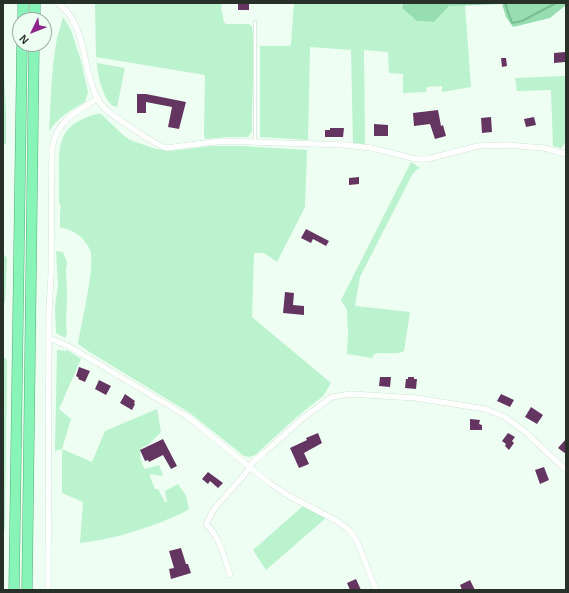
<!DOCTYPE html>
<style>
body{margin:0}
#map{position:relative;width:569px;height:593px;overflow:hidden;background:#eefef3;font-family:Helvetica,sans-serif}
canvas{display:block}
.frame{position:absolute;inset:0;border:4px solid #27312a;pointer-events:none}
.north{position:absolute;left:12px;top:12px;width:40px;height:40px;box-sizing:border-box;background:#eefef3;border:1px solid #9eaca3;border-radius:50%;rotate:227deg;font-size:11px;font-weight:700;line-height:16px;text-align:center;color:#27312a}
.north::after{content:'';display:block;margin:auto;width:14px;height:18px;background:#8e268c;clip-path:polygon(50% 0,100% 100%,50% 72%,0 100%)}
</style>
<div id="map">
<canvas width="569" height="593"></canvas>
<div class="frame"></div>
<div class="north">N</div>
</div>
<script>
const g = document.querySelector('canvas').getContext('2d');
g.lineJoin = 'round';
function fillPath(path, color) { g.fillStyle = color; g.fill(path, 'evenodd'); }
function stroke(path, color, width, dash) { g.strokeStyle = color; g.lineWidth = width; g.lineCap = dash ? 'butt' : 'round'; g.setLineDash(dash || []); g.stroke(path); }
const green = new Path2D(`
 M95 3H222L221 8 224 22 226 24H249L252 26 254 46 252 113V131L248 137H231L205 139 204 134 205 75 96 57Z
 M294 3H402V8L417 21 434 22 449 6 465 5 471 87 442 92V86L427 87 426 92 403 93V74L389 73 388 52 364 50 365 144 353 143 351 50 310 47 308 140 260 137V46H287L291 45Z
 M63 17 71 30 81 61 88 92 85 102C70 110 59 117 49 131 51 102 51 73 56 44 57 35 61 26 63 17Z
 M3 58 6 109V144H3Z
 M97 63 125 68 117 107C104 106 97 74 97 63Z
 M566 76 565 143 561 148 553 146 551 90 517 91 515 78Z
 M101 114 123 135 130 140 156 149 170 151 211 146H242L307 150 305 207 277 262 264 253H254L252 317 331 383 323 396 299 415 255 455 250 457 244 456 190 413 91 353 78 344C81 326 96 263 90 250 83 235 74 231 60 227V211L61 208 59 202C59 191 59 179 59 168 59 146 60 129 83 119 89 116 94 114 101 114Z
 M411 162 420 168 416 170 412 175 360 277 355 305 356 306 410 312 404 351C394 356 384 351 374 354L372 358 347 354 348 334 347 310 341 300Z
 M56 251 63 252 67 262 66 271 67 296 66 324 67 332 65 338 56 333 55 307 58 285Z
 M5 255 7 259 5 303 3 301V256Z
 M57 350 66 351 67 350 81 359 59 409 71 419 62 449 92 462 105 431 157 409 161 432 147 446 142 447C138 456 141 462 145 469L159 465 163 476 150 474V477L155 489H158L165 502H167L165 491 178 484 186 496 189 509C182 514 172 517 164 521 135 532 111 539 80 543L83 502 62 493V449L55 451Z
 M3 356 7 360 5 526 3 543Z
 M303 506 326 518 266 570 253 550Z`);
const forest = new Path2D(`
 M403 3H566V5L550 18 513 27 506 17 502 4 449 6 434 22 417 21 402 8Z`);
const stream = new Path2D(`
 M505 3 512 23 522 21 556 3`);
const building = new Path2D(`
 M238 3H249V10H238Z
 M565 52V62L554 63V53Z
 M501 58H506L507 66 502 67Z
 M137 94H146L186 102 179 129 168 127 172 107 146 102V113H137Z
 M438 110 441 126 443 125 446 136 435 139 430 124 414 126 413 113Z
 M491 117 492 132 482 133 481 118Z
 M534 117 536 125 526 127 524 119Z
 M374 124 388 125V136H374Z
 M330 128H344L343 137H325V130H330Z
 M359 177V184L349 185V178Z
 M306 229 329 241 326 246 313 239 311 243 301 238Z
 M285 292 294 293 293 305 304 306V315L283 313Z
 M79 367 90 371 85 382 78 379 79 378 76 376Z
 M380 377H391L390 387 379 386Z
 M408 377H414V379H417L416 389 405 388 406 379H408Z
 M99 380 111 386 106 395 95 389Z
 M125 394 135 401 134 403 135 404 132 410 120 403Z
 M501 394 514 400 510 407 497 401Z
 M531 407 543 415 537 424 525 417Z
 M470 419 480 420 479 424 482 425V430H470Z
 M318 433 322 443 304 453 309 464 299 468 290 448 307 440 306 438Z
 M508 433 515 437 512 441 514 443 509 450 505 446 506 444 502 441Z
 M163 439 177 466 171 469 163 455 149 462 148 460 145 461 140 450Z
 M566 439V454L558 448Z
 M544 467 549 480 540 484 535 470Z
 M208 472 223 483 218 488 210 481 208 484 202 479Z
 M181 548 186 564H188L191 573 171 579 169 569 174 568 169 551Z
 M356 579 361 590H350L347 583Z
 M470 580 475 590H462L460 585Z`);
const service = new Path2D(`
 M255 142V22`);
const minor = new Path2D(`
 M58 3C88 26 81 67 97 98 104 111 117 118 129 126 141 134 152 143 166 148L222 141 345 145 371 148 416 159H427L478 146 506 145 544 148 566 154
 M49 338 70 347 188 417 268 482 289 496 337 521 348 529 357 541 376 590
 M230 575C224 557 220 537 206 524L214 509 245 474 253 462 264 453 303 418 332 397 351 394 416 398 485 409 505 417 524 431 566 470
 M48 590 49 311 51 276 52 148C58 119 75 113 98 98`);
const trunk = new Path2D(`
 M23 20V3
 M35 20V3
 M14 590 22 44
 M27 590 34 44`);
fillPath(green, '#baf3cd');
fillPath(forest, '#96ddb0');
stroke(stream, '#78bd92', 2);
fillPath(building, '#653562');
stroke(service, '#bcd5c4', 4);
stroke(minor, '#bcd5c4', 6);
stroke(trunk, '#53ae7a', 11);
stroke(service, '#fff', 3);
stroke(minor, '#fff', 5.5);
stroke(trunk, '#88f4b7', 10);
</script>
